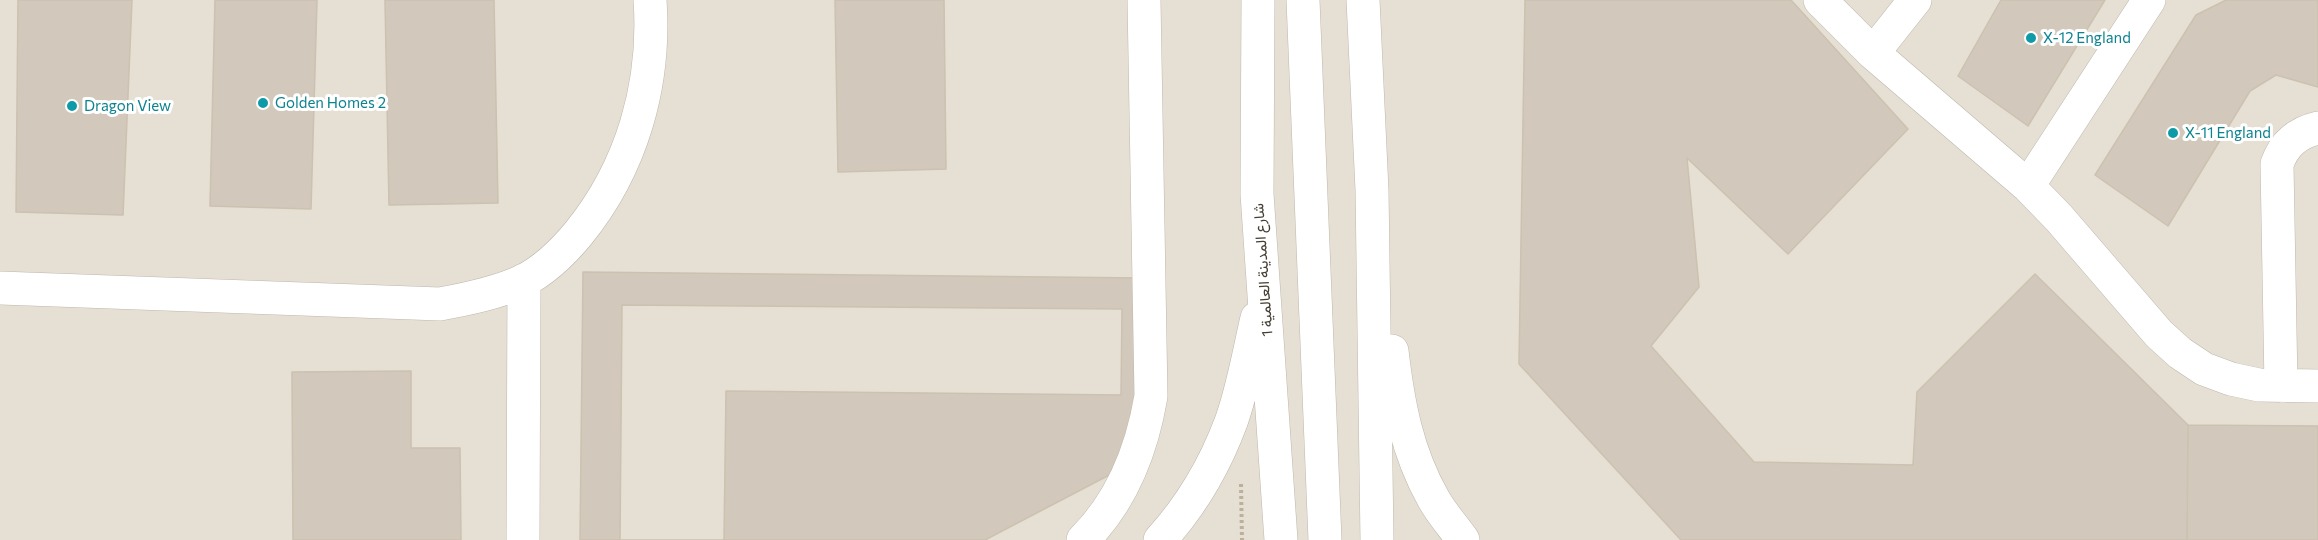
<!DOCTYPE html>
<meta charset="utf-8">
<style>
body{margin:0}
canvas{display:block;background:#f1eee5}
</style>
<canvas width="2318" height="540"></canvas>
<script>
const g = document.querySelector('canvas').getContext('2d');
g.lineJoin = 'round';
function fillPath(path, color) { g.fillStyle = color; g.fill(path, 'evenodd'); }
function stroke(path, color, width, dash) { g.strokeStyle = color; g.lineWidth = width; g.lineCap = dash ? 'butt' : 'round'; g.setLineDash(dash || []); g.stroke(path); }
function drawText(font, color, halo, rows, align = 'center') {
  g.font = font + ' Commissioner,Vazirmatn,sans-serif'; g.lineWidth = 6; g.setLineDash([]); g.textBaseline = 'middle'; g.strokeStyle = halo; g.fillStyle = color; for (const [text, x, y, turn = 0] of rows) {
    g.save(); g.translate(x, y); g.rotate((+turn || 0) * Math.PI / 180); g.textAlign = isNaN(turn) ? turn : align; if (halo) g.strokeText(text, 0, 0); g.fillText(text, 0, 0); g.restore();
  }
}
const residential = new Path2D(`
 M0 0H2318V540H0Z`);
const building = new Path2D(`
 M18 0H132L123 215 16 212Z
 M215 0H317L311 209 210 206Z
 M385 0H494L498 203 389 205Z
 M835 0H944L946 169 838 172Z
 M1525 0H1791L1908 129 1788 254 1687 158 1699 287 1651 346 1754 462 1913 465 1917 392 2035 274 2188 425 2187 540H1681L1519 364Z
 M2001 0H2105L2028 126 1958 76Z
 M2226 0H2318V87L2276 75 2250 91 2168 226 2095 175 2196 15Z
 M583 272 1141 278 1137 414 1115 472 985 540H580Z
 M622 305 1122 309 1121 395 726 391 724 540H620Z
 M411 371V448H460L461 540H293L292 372Z
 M2188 425 2318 426V540H2187Z`);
const path = new Path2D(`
 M1241 484 1242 540`);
const minor = new Path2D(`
 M1258 0 1257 194 1281 540
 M1303 0 1325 540
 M1363 0 1372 190 1377 540
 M1820 0 1873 53 2028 186 2059 218 2159 334 2180 353 2204 369 2231 379 2259 385 2318 386
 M1873 53 1915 0
 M2028 186 2149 0
 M0 288 440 304C468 299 497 293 523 281 545 270 563 252 578 234 632 168 656 84 650 0
 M1392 351C1398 403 1407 452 1433 498 1441 513 1453 526 1463 540
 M2281 386 2277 164C2284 144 2297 133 2318 128
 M523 540 524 280
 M1083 540C1123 500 1142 450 1151 396L1144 0
 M1160 540C1191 506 1215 465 1231 422 1243 389 1249 352 1257 318`);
const markers = [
 [2031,38,6,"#0f9aa8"],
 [263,103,6,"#0f9aa8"],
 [72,106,6,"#0f9aa8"],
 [2173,133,6,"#0f9aa8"]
];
const cultureNames = [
 ["X-12 England",2043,38],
 ["Golden Homes 2",275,103],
 ["Dragon View",84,106],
 ["X-11 England",2185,133]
];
const streetNames = [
 ["شارع المدينة العالمية 1",1263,270,-94]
];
fillPath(residential, '#e5dfd4');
fillPath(building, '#d2c9bc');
stroke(building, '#cdc1af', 1.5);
stroke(minor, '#bfb8ac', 34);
stroke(path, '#bdb09b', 4, [3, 3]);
stroke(minor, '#fff', 33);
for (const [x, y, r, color] of markers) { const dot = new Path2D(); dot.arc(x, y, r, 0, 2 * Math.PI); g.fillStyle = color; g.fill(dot); stroke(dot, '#fff', 2); }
drawText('15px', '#0d838f', '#fff', cultureNames, 'left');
drawText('15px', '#443e35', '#fff', streetNames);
</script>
